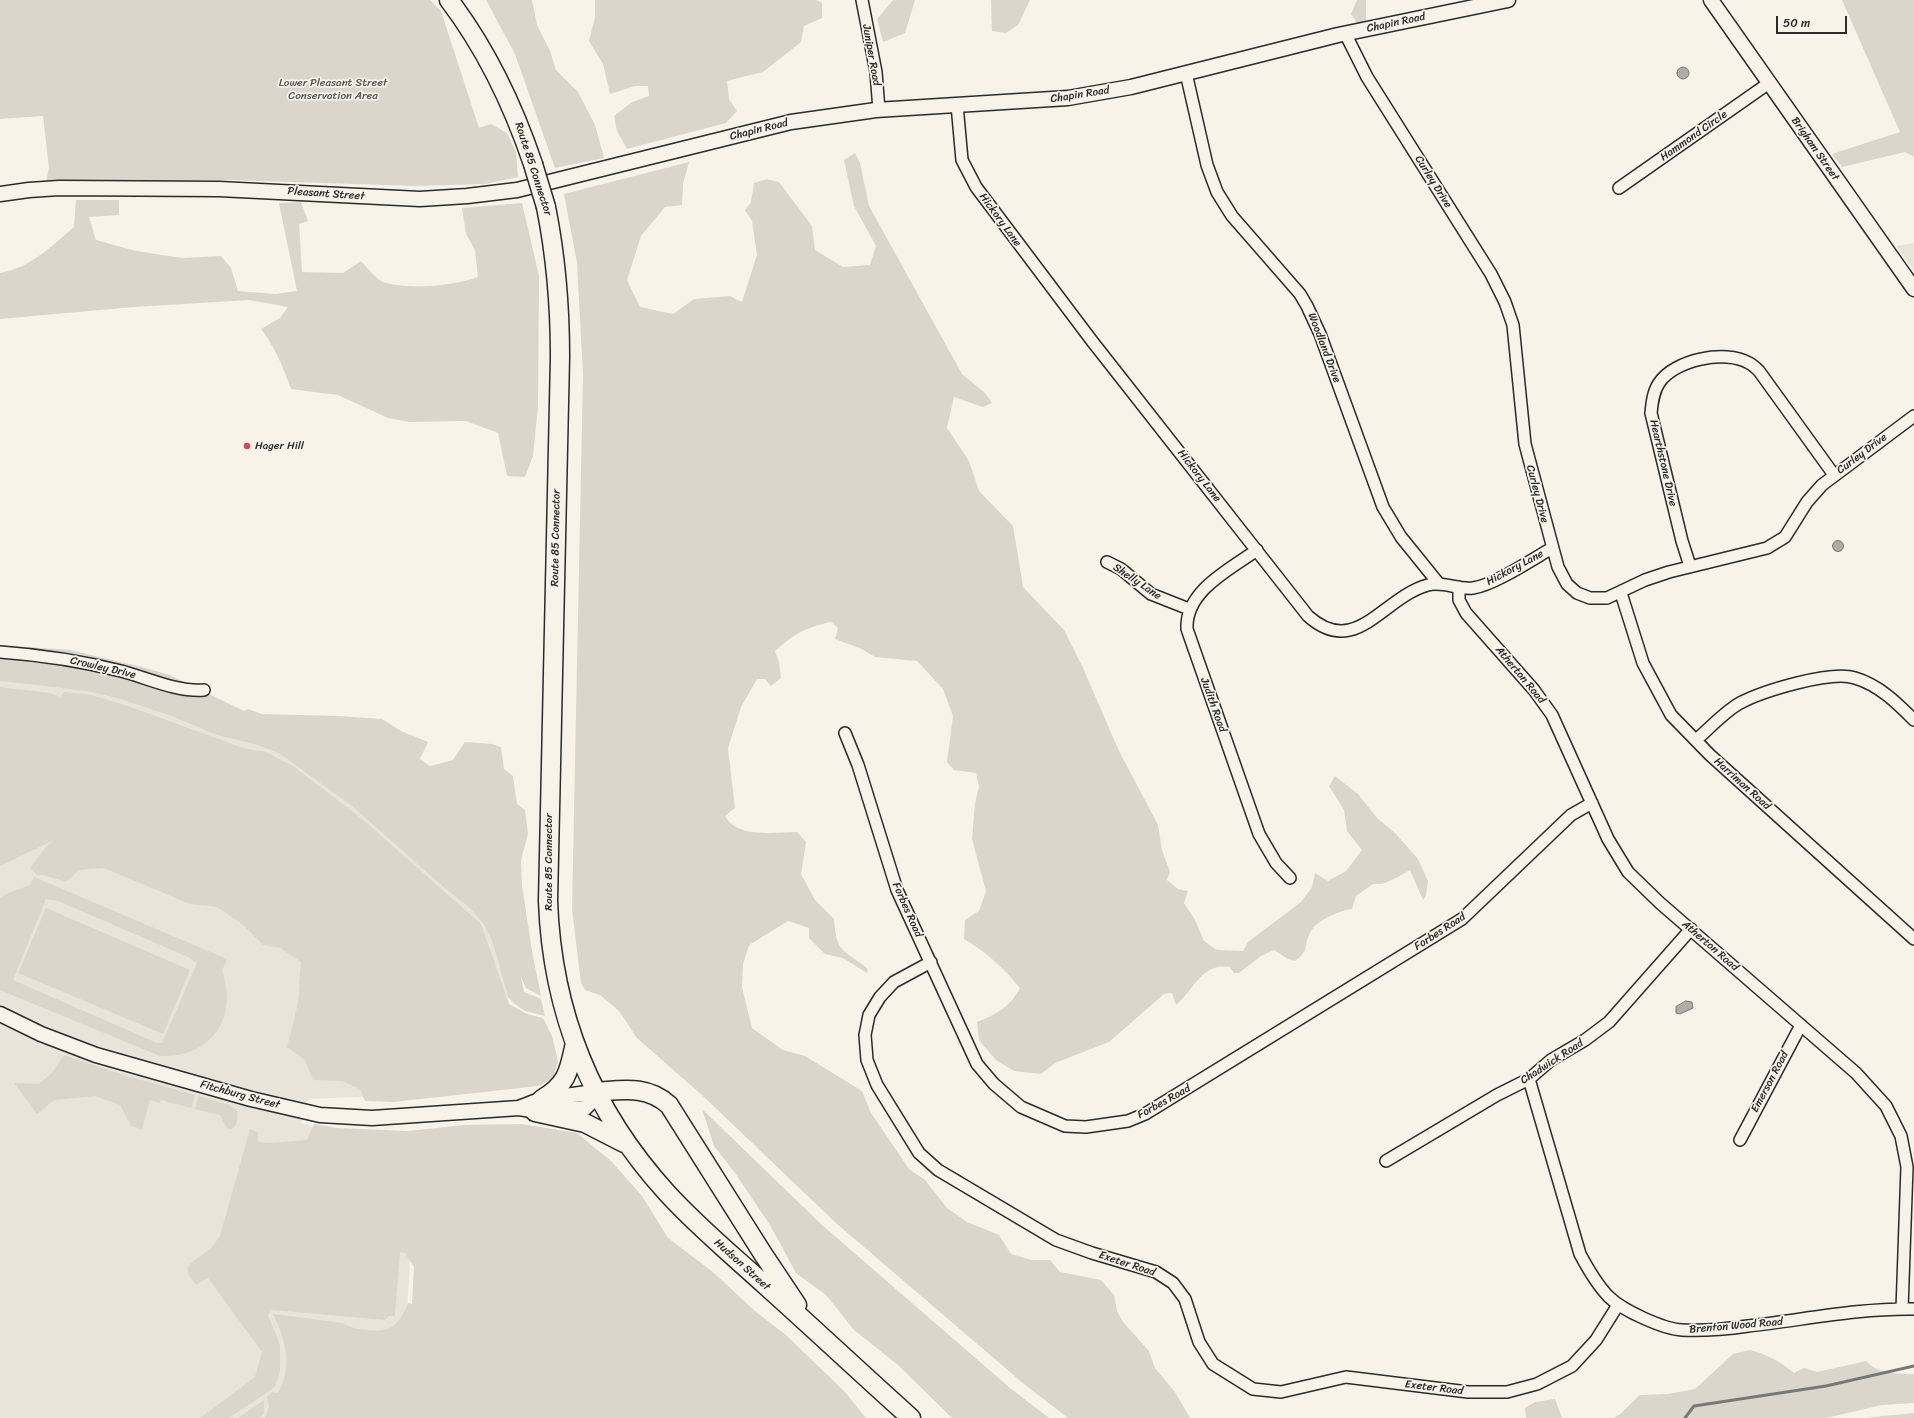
<!DOCTYPE html>
<style>
body{margin:0}
#map{position:relative;width:1914px;height:1418px;overflow:hidden;background:#f7f3e8;font-family:Sriracha,sans-serif}
canvas{display:block}
.scale{position:absolute;left:1776px;top:16px;width:71px;height:18px;box-sizing:border-box;border:2px solid #2b2b2b;border-top:0;padding-left:5px;font-size:12px;line-height:14px;white-space:nowrap;color:#2b2b2b;-webkit-text-stroke:3px #f7f3e8;paint-order:stroke}
</style>
<div id="map">
<canvas width="1914" height="1418"></canvas>
<div class="scale">50 m</div>
</div>
<script>
const g = document.querySelector('canvas').getContext('2d');
g.lineJoin = 'round';
function fillPath(path, color) { g.fillStyle = color; g.fill(path, 'evenodd'); }
function stroke(path, color, width, dash) { g.strokeStyle = color; g.lineWidth = width; g.lineCap = dash ? 'butt' : 'round'; g.setLineDash(dash || []); g.stroke(path); }
function drawText(font, color, halo, rows, align = 'center') {
  g.font = font + ' Sriracha,sans-serif'; g.lineWidth = 3.5; g.setLineDash([]); g.textBaseline = 'middle'; g.strokeStyle = halo; g.fillStyle = color; for (const [text, x, y, turn = 0] of rows) {
    g.save(); g.translate(x, y); g.rotate((+turn || 0) * Math.PI / 180); g.textAlign = isNaN(turn) ? turn : align; if (halo) g.strokeText(text, 0, 0); g.fillText(text, 0, 0); g.restore();
  }
}
const built = new Path2D(`
 M1914 243V271L1896 246Z
 M0 681 86 691 120 699 174 717 216 735 257 745 280 754 353 807 441 885 472 910 485 926 493 944 508 997 487 1092 308 1099 301 1123 350 1138 416 1154 407 1314 440 1418H0Z`);
const green = new Path2D(`
 M0 0H430L441 11 479 128 491 124 507 133 516 152 518 177 486 184 415 186 230 180 46 182 49 168 43 116 0 119Z
 M486 0H532L537 25 550 51 556 70 578 92 595 125 604 158 555 168 515 54Z
 M595 0H816L822 3V18L804 26 801 42 763 72 727 81 729 99 737 111 726 123 627 149 617 131 614 116 632 102 649 96 648 86H635L610 94 603 64 589 41 595 17Z
 M893 0H915L905 33 883 42 877 19Z
 M991 0H1030L1018 25 1006 33 992 31Z
 M1357 0H1366V22L1360 27 1351 14Z
 M1842 0H1914V157L1905 152 1842 167 1832 154 1900 132Z
 M855 153 860 163 869 206 962 374 985 393 992 403 983 407 954 397 947 428 969 461 979 491 1013 526 1023 587 1064 630 1083 668 1119 751 1158 825 1162 850 1170 872 1167 880 1178 889 1188 891 1184 903 1195 920 1204 941 1217 950 1243 951 1248 942 1301 902 1312 887 1315 873 1328 881 1346 871 1362 850 1347 831 1344 810 1329 786 1335 776 1358 794 1377 818 1396 834 1418 859 1428 881 1426 895 1423 900 1410 870 1396 878 1382 884H1373L1356 896 1352 909C1338 911 1314 921 1309 935 1303 949 1310 949 1295 961L1288 959 1274 950 1261 956 1239 973H1234L1230 967C1201 963 1195 989 1176 1005L1172 993 1164 994 1109 1042 1055 1063 1041 1074 1014 1071 996 1060 979 1040 977 1022C997 1014 1010 1007 1020 988 1004 968 986 952 964 939L965 920 979 911 986 891 972 839 975 803 979 787 976 773 954 770 947 762 953 716 943 689 917 661 875 657 862 649 835 639 838 628 831 622C805 628 795 633 775 651L779 662 781 678 771 686 765 679H757L741 707 728 748 735 808 725 816C738 839 775 832 797 832L806 842 801 874 815 900 834 919C836 954 844 949 868 969L867 973 843 958 825 954 809 938V928L788 921 749 945 743 964 742 987 752 1028 783 1050 805 1056 862 1091 871 1113 909 1169 925 1180 947 1208 967 1222 999 1235 1011 1254 1032 1260H1050L1060 1272 1101 1280 1114 1295 1117 1311 1123 1322 1149 1351 1155 1368 1175 1392 1190 1418H1068L1024 1384 836 1223 704 1097 637 1038 619 1011 600 995 585 990 581 983 572 909 583 374 577 263 564 194 689 162 683 184 682 205 665 207 641 236 627 280 640 307 673 314 694 299 730 296 742 302 757 255 752 221 745 210 751 202 754 183 767 179 779 182 812 226 815 250 843 267 870 265 876 246 854 206 844 160Z
 M76 200H119V215L89 217 96 240 136 251 182 258 221 256 231 268 238 291 276 294 297 291 279 203 301 202 308 221 299 224 302 272 343 273 361 261C367 267 376 279 383 282 408 290 454 286 478 277L475 250 466 234 462 208 522 203 539 276 538 406 533 456 525 477 507 476 498 433 466 421 409 422 388 418 338 395 291 389C283 367 275 347 261 329L280 318 288 307 249 300 134 307 0 319V273C30 268 52 246 74 227Z
 M0 645 70 650 142 667 170 675 244 711 248 709 262 714 339 716 382 719 401 731 428 742 420 759 430 766 453 760 465 742 492 744 501 747 504 769 513 776 517 804 525 810 528 834 521 860 522 886 532 951 541 996 526 988 521 977 524 992 541 999 545 1016 525 1011 516 1005 508 997 493 944 485 926 472 910 441 885 353 807 280 754 257 745 216 735 174 717 120 699 86 691 0 681Z
 M0 687 50 693 60 697 64 692 91 695 128 706 243 748 266 752 293 766 362 819 481 924 509 1004 527 1014 543 1018 552 1036 558 1061 553 1078 539 1086 502 1090 393 1102 365 1101 360 1089 342 1081 313 1080 305 1060 287 1047 298 1003 301 962 280 948 263 945 242 924 217 907 190 904 104 868 79 870 66 882 44 875H37L30 868 46 847 54 840 0 866Z
 M34 877 227 959 222 971C239 1019 210 1058 160 1056L0 990V899L6 894 30 885ZM46 899 58 901 188 957 197 963 162 1043H157L13 980Z
 M46 908 190 970 163 1034 18 973Z
 M64 1055 124 1075 195 1095 191 1108 161 1100 160 1103 150 1100 142 1129 131 1126 120 1105 95 1096 54 1100 37 1114 14 1083 39 1084 52 1073Z
 M199 1096 229 1105 237 1111C238 1119 238 1124 232 1129L227 1128 220 1115 195 1109Z
 M702 1109 822 1225 1010 1388 1049 1418H952L898 1365 854 1330 826 1295 796 1273 770 1225 735 1173 714 1146Z
 M314 1124 337 1128 408 1131 464 1125 522 1124 577 1133 612 1162 642 1196 668 1238 713 1272 756 1312 786 1335 845 1392 866 1418H265L269 1406 267 1397 272 1392 278 1393C293 1366 286 1340 273 1314L343 1323C351 1328 357 1329 366 1330 392 1333 399 1325 408 1303L412 1304 414 1267 405 1253 400 1252 395 1316H389L385 1320 272 1310 268 1315 280 1345V1372L275 1387 229 1418H200L255 1377 262 1352 208 1278 196 1285 188 1274V1268L190 1264 211 1248 220 1236 250 1129 258 1132V1142L269 1143 307 1140Z
 M1750 1350C1767 1354 1781 1362 1794 1373L1804 1368 1817 1372 1866 1361C1877 1374 1898 1374 1914 1374V1403L1882 1405 1826 1418H1613L1619 1415 1640 1395 1668 1394 1695 1389 1733 1354Z
 M1555 1399 1562 1418H1526L1525 1408 1535 1402Z
 M264 1400V1413L260 1418H238Z
 M1914 1413V1418H1868L1873 1417Z`);
const water = new Path2D(`
 M1677 73a6 6 0 1 1 12 0a6 6 0 1 1-12 0Z
 M1832.5 546a5.5 5.5 0 1 1 11 0a5.5 5.5 0 1 1-11 0Z
 M1686 1001 1692 1002 1693 1008 1680 1014 1676 1013V1007Z`);
const stream = new Path2D(`
 M1685 1418 1694 1406 1826 1386 1914 1366`);
const minor = new Path2D(`
 M862 0 876 72 879 110
 M1345 33 1367 77 1491 274 1505 302 1513 325 1525 444 1558 567 1567 584 1577 593 1590 598H1607L1645 580 1669 572 1767 548 1785 537 1807 502 1822 485 1914 416
 M1186 73 1207 165 1217 192 1232 216 1300 294 1307 306 1320 334 1383 507 1401 537 1439 584
 M957 105 962 160 976 187 1092 341 1308 616C1356 659 1383 597 1428 585 1443 581 1458 590 1473 588 1494 585 1533 559 1552 548
 M1619 188 1769 83
 M1257 550C1230 569 1185 591 1187 629L1259 834 1276 863 1290 878
 M1107 562 1121 569 1151 594 1189 609
 M1690 566 1682 541 1651 413C1652 403 1653 392 1659 383 1674 360 1725 349 1749 363 1753 365 1756 368 1759 371L1834 475
 M1459 587V600L1466 613 1534 690 1552 715 1608 839 1628 872 1660 903 1856 1073 1886 1106 1901 1136 1907 1167 1902 1309
 M1621 593 1643 663 1671 715 1710 755 1914 939
 M0 652C41 655 81 661 121 671 148 678 176 692 204 690
 M845 733 858 765 897 890 977 1064 994 1084 1021 1107 1065 1126 1086 1127 1128 1121 1145 1114 1462 919 1571 815 1592 803
 M1696 740C1710 728 1724 712 1740 703 1763 691 1831 670 1855 678 1879 685 1897 703 1914 720
 M931 962 894 982 880 997 869 1015 865 1035 867 1060 877 1085 919 1153 938 1170 1056 1240 1092 1253 1156 1272 1173 1283 1185 1299 1199 1342 1213 1364 1253 1389 1281 1392 1346 1377 1468 1392H1507L1537 1384 1572 1366 1596 1340 1618 1305
 M1529 1079 1580 1254C1588 1269 1597 1285 1609 1297 1622 1310 1663 1329 1682 1330 1704 1331 1727 1329 1748 1326 1803 1320 1859 1308 1914 1309
 M1740 1140 1801 1025
 M1386 1161 1497 1095 1529 1079 1551 1060 1585 1040 1609 1022 1691 929`);
const tertiary = new Path2D(`
 M1711 0 1914 289
 M0 194 29 190 59 188 219 189 420 199 467 196 517 190 791 122 876 110 1068 98 1131 87 1338 35 1508 0
 M0 1014 41 1034 96 1055 251 1099 320 1115 372 1118 519 1108 544 1112 585 1108 593 1100 595 1092 542 1099 519 1108`);
const primary = new Path2D(`
 M449 0C487 50 513 105 533 164
 M546 207C556 257 560 306 560 357L548 901C552 1012 592 1111 667 1193 697 1226 732 1255 765 1285 814 1329 862 1374 911 1418
 M595 1092C623 1090 647 1085 669 1105L763 1254 797 1305
 M542 1099C568 1084 569 1070 575 1043
 M535 1112 585 1123 624 1143`);
const primaryBridge = new Path2D(`
 M533 164 546 207`);
const markers = [
 [247,446,4,"#d1495b"]
];
const streetNames = [
 ["Chapin Road",1396,23,-12],
 ["Juniper Road",871,55,80],
 ["Chapin Road",1080,95,-9],
 ["Chapin Road",759,130,-14],
 ["Hammond Circle",1694,136,-35],
 ["Brigham Street",1815,149,55],
 ["Route 85 Connector",533,169,72],
 ["Curley Drive",1433,182,58],
 ["Pleasant Street",326,194,4],
 ["Hickory Lane",1000,220,54],
 ["Woodland Drive",1324,348,69],
 ["Curley Drive",1862,454,-37],
 ["Hearthstone Drive",1663,463,77],
 ["Hickory Lane",1199,476,52],
 ["Curley Drive",1537,494,75],
 ["Route 85 Connector",556,538,-89],
 ["Hickory Lane",1515,568,-28],
 ["Shelly Lane",1137,582,34],
 ["Crowley Drive",103,668,13],
 ["Atherton Road",1520,675,50],
 ["Judith Road",1213,705,70],
 ["Harriman Road",1742,784,42],
 ["Route 85 Connector",549,862,-90],
 ["Forbes Road",907,910,66],
 ["Forbes Road",1440,932,-33],
 ["Atherton Road",1710,946,41],
 ["Chadwick Road",1552,1062,-33],
 ["Emerson Road",1770,1082,-62],
 ["Fitchburg Street",240,1095,15],
 ["Forbes Road",1164,1102,-29],
 ["Exeter Road",1127,1264,18],
 ["Hudson Street",742,1265,42],
 ["Brenton Wood Road",1736,1326,-5],
 ["Exeter Road",1434,1388,7]
];
const parkNames = [
 ["Lower Pleasant Street",333,83],
 ["Conservation Area",333,96]
];
const poiNames = [
 ["Hager Hill",255,446]
];
fillPath(built, '#e8e4da');
fillPath(green, '#dad6cc');
fillPath(water, '#afaca4');
stroke(water, '#7a7874', 1);
stroke(stream, '#7a7874', 3);
stroke(minor, '#2b2b2b', 14);
stroke(tertiary, '#2b2b2b', 17);
stroke(primary, '#2b2b2b', 21);
stroke(minor, '#f7f3e8', 11);
stroke(tertiary, '#f7f3e8', 14);
stroke(primary, '#f7f3e8', 18);
stroke(primaryBridge, '#2b2b2b', 21, []);
stroke(primaryBridge, '#f7f3e8', 18);
for (const [x, y, r, color] of markers) { const dot = new Path2D(); dot.arc(x, y, r, 0, 2 * Math.PI); g.fillStyle = color; g.fill(dot); stroke(dot, '#f7f3e8', 1.5); }
drawText('11px', '#2b2b2b', '#f7f3e8', streetNames);
drawText('11px', '#575653', '#f7f3e8', parkNames);
drawText('11px', '#2b2b2b', '#f7f3e8', poiNames, 'left');
</script>
